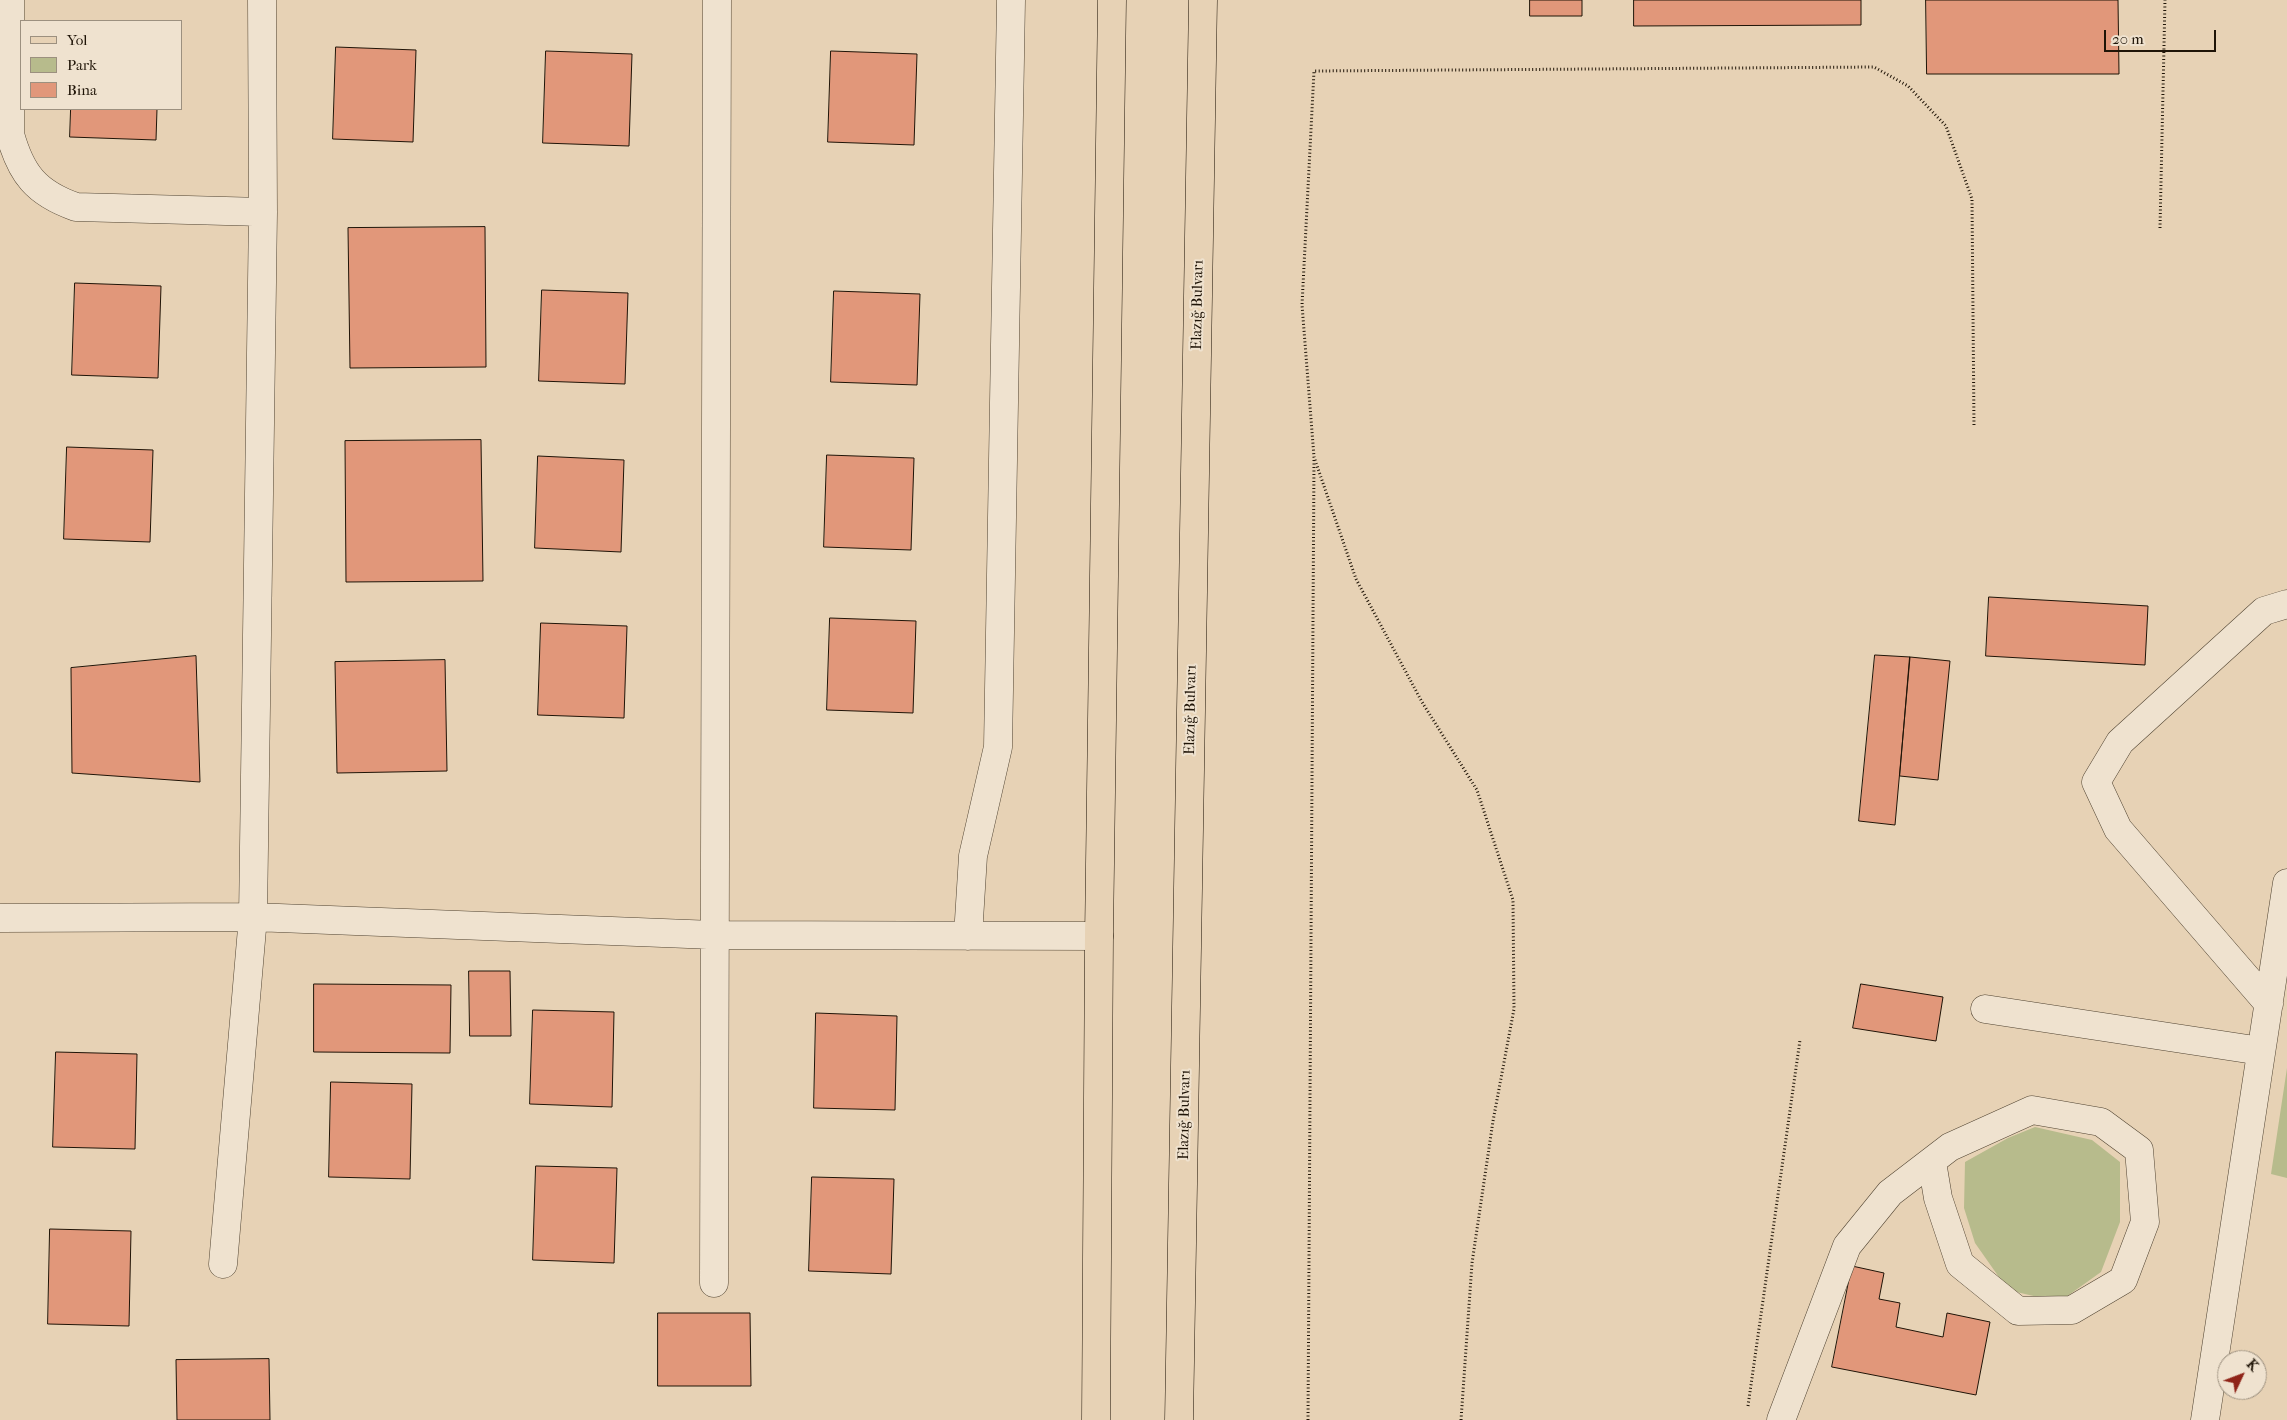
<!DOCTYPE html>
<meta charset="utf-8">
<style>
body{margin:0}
#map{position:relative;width:2287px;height:1420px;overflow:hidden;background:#e7d2b5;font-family:"IM FELL French Canon",serif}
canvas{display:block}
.legend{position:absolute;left:20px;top:20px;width:162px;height:90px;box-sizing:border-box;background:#efe2cf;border:1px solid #9c907f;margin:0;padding:6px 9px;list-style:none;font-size:15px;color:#1f1407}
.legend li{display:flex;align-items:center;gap:10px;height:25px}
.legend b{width:25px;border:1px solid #9c907f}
.north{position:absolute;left:2217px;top:1350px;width:50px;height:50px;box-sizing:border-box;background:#efe2cf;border:1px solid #9c907f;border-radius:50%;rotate:47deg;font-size:14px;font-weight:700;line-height:20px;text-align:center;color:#1f1407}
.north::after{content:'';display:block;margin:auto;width:18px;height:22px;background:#8f2418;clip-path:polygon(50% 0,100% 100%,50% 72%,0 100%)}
.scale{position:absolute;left:2104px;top:30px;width:112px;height:22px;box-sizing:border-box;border:2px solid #1f1407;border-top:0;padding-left:6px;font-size:15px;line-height:18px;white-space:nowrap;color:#1f1407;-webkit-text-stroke:4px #efe2cf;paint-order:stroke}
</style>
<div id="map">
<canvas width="2287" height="1420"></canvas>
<ul class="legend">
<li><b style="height:6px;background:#e7d2b5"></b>Yol</li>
<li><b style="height:14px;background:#b7bb8c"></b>Park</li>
<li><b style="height:14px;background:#e1977a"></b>Bina</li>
</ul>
<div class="north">K</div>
<div class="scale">20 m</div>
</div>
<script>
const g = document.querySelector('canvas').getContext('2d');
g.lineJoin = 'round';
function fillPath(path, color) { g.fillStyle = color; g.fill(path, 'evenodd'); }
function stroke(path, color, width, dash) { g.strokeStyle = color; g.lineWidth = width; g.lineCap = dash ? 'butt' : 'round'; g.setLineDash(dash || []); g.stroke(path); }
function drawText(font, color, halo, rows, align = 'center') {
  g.font = font + ' "IM FELL French Canon",serif'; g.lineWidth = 4; g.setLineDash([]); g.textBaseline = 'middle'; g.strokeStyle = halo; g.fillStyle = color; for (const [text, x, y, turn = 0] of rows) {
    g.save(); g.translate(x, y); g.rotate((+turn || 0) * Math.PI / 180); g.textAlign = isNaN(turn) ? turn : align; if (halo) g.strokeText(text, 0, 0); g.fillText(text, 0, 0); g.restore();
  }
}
const green = new Path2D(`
 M2287 1068V1178L2271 1174Z
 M2035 1127 2092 1140 2120 1162V1222L2101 1272 2059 1302 2008 1290 1975 1243 1964 1208 1965 1162 2008 1138Z`);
const building = new Path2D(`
 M1530 0H1582V16H1530Z
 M1634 0H1861V25L1634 26Z
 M1926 0H2118L2119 74H1927Z
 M336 47 416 50 413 142 333 139Z
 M546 51 632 54 629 146 543 143Z
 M831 51 917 54 914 145 828 142Z
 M71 109H157L156 140 70 137Z
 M485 227 486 367 350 368 348 228Z
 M75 283 161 286 158 378 72 375Z
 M542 290 628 293 625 384 539 381Z
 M834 291 920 294 917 385 831 382Z
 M481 440 483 581 346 582 345 441Z
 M67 447 153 450 150 542 64 539Z
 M827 455 914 458 911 550 824 547Z
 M538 456 624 460 621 552 535 548Z
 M1989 597 2148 606 2145 665 1986 656Z
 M830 618 916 621 913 713 827 710Z
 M541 623 627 626 624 718 538 715Z
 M1875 655 1910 657 1895 825 1859 821Z
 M196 656 200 782 72 773 71 668Z
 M1910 657 1950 661 1938 780 1900 776Z
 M445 660 447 771 337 773 335 662Z
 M469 971H510L511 1036H470Z
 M314 984 451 985 450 1053 314 1052Z
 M1861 984 1943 997 1936 1041 1853 1028Z
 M533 1010 614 1012 612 1107 530 1104Z
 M816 1013 897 1016 895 1110 814 1108Z
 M56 1052 137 1054 135 1149 53 1147Z
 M331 1082 412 1084 410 1179 329 1177Z
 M536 1166 617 1168 614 1263 533 1260Z
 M812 1177 894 1179 891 1274 809 1271Z
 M50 1229 131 1231 129 1326 48 1324Z
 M1852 1266 1884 1273 1879 1299 1900 1303 1896 1327 1943 1337 1947 1313 1990 1322 1976 1395 1832 1367Z
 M658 1313H750L751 1386H658Z
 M269 1359 270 1420H177L176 1360Z`);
const path = new Path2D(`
 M2160 228 2165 0
 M1748 1406 1800 1040
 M1308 1420 1314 460
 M1461 1420 1472 1263 1493 1121 1514 1009 1513 900 1477 790 1422 702 1356 579 1314 457 1302 305 1314 71 1874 67 1908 86 1946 126 1972 199 1974 427`);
const minor = new Path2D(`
 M10 0V134C21 174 36 193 76 207L263 212
 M0 918 253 917 714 935 1099 936
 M968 936 973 856 998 747 1011 0
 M2269 1004 2118 829 2096 782 2120 742 2264 611 2287 604
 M1985 1009 2261 1051
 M223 1264 253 917 263 212 262 0
 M714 1283 717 0
 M1781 1420 1847 1246 1890 1193 1950 1147 2032 1110 2101 1122 2139 1150 2145 1222 2123 1280 2072 1310 2018 1311 1960 1264 1938 1198 1932 1162
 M2205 1420 2287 883`);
const major = new Path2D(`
 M1096 1420 1099 936 1112 0
 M1179 1420 1203 0`);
const streetNames = [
 ["Elazığ Bulvarı",1198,305,-89],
 ["Elazığ Bulvarı",1191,710,-89],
 ["Elazığ Bulvarı",1185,1115,-89]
];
fillPath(green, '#b7bb8c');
fillPath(building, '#e1977a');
stroke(building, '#1f1407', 1);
stroke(minor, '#514432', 29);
stroke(major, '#1f1407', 29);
stroke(path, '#1f1407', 3, [1, 2.5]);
stroke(minor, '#efe2cf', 28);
stroke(major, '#e7d2b5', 28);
drawText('15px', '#1f1407', '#efe2cf', streetNames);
</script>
